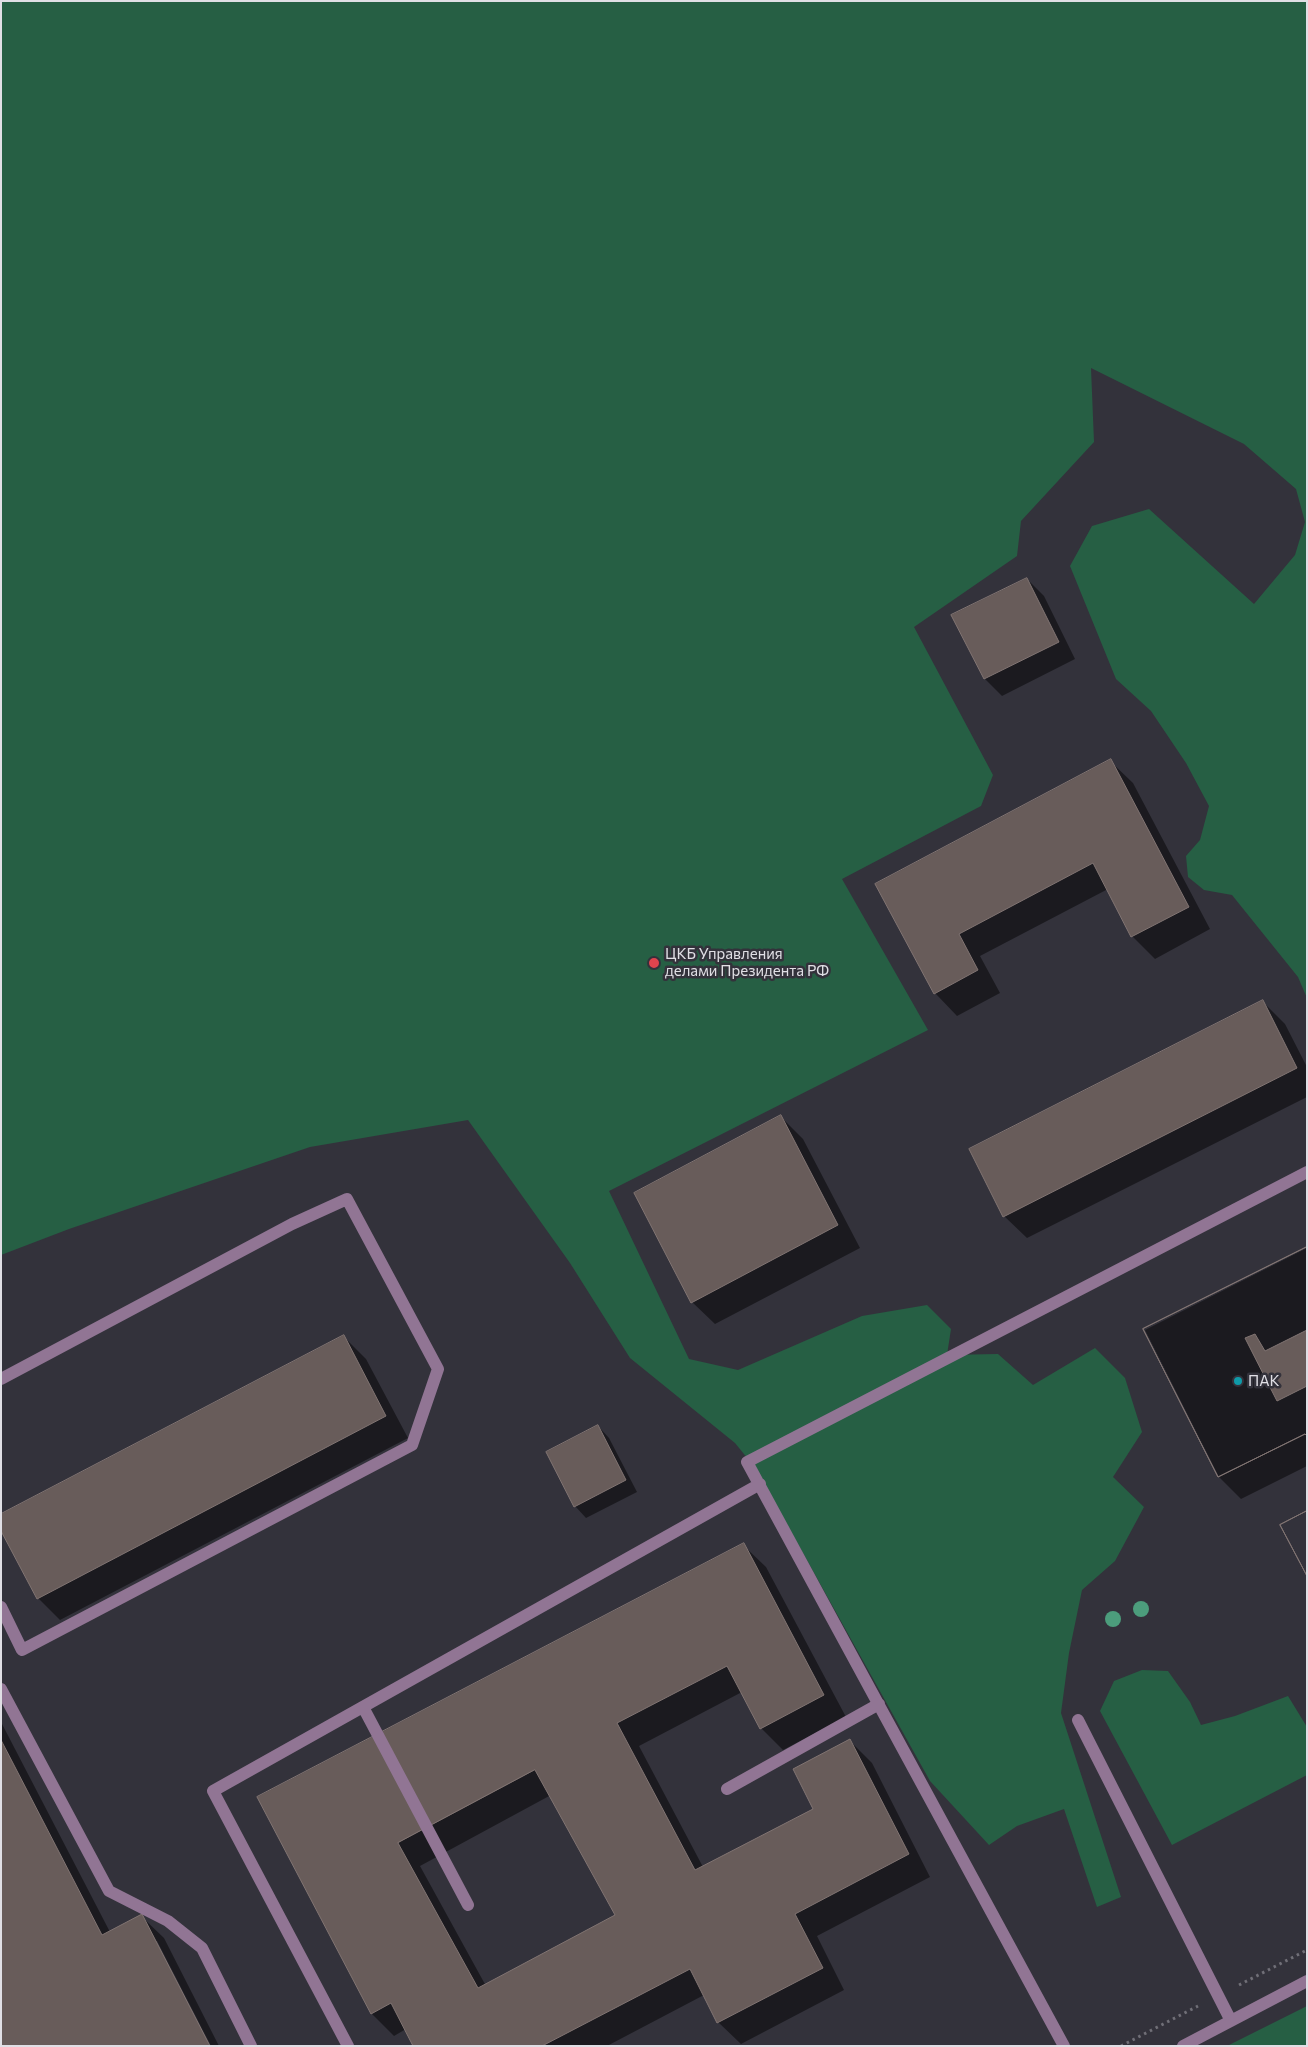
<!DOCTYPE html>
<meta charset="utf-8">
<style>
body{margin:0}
#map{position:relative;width:1308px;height:2047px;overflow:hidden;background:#33323b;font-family:Commissioner,sans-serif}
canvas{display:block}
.frame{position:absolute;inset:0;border:2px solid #e0dfe5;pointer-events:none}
</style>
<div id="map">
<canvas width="1308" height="2047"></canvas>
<div class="frame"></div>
</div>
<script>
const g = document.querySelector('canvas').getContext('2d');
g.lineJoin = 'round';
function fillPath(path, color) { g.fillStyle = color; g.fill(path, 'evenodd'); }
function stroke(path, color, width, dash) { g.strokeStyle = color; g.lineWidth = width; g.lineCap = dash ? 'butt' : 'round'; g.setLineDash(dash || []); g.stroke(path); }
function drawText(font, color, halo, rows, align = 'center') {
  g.font = font + ' Commissioner,sans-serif'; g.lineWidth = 5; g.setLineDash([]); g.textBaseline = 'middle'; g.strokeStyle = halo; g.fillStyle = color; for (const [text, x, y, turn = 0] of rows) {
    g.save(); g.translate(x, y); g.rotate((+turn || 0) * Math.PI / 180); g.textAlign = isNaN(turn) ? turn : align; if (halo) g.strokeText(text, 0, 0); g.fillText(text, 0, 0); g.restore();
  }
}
const green = new Path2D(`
 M1 1H1307V998L1298 977 1232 895 1204 890 1188 877 1186 856 1200 840 1209 806 1186 763 1151 711 1116 679 1070 566 1092 526 1149 509 1254 604 1295 555 1305 522 1296 489 1244 444 1091 368 1094 442 1021 521 1017 556 914 627 993 775 981 806 842 879 928 1030 609 1191 689 1359 738 1370 862 1316 927 1305 951 1329 947 1355 998 1354 1033 1385 1095 1348 1125 1378 1142 1432 1113 1477 1144 1507 1115 1561 1082 1590 1069 1653 1061 1713 1121 1897 1097 1907 1064 1809 1017 1826 989 1845 930 1781 774 1501 748 1459 735 1443 630 1358 570 1263 468 1120 310 1147 69 1229 1 1255Z
 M1142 1670 1168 1671 1190 1702 1201 1725 1235 1716 1288 1696 1307 1727V1775L1172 1845 1100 1711 1114 1681Z
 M1307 2006V2046H1227Z`);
const shadow = new Path2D(`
 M1027 579 1044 596 1075 659 1002 696 985 679Z
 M1110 761 1133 783 1210 929 1155 959 1132 936 1108 889 980 956 1000 993 957 1016 935 993 877 884Z
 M1263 1002 1285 1024 1307 1067V1097L1027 1238 1004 1216Z
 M781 1117 803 1139 860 1248 715 1324 692 1302Z
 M1307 1248V1466L1241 1499 1219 1477 1145 1330Z
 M344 1337 366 1359 408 1438 60 1620 38 1598Z
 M598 1426 609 1438 637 1492 586 1518 575 1506Z
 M743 1545 766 1567 846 1717 783 1750 761 1728 742 1692 639 1746 703 1867 814 1809 850 1741 872 1763 930 1877 817 1936 844 1990 741 2044 718 2022 704 1995 607 2046H414L406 2029 394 2036 372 2014 259 1798ZM551 1795 617 1916 486 1986 420 1866Z
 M1 1722 110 1932 141 1916 164 1938 219 2046H211L157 1941H154L1 2046Z`);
const building = new Path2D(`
 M1027 578 1059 642 984 679 951 615Z
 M1111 759 1189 907 1131 937 1093 863 959 934 978 970 934 994 875 884Z
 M1263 1000 1297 1068 1003 1217 969 1149Z
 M781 1115 838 1225 691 1303 634 1193Z
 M1307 1247V1330L1265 1351 1255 1334 1245 1338 1277 1401 1307 1386V1436L1305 1434 1218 1477 1143 1329Z
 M1307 1247V1436L1305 1434 1218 1477 1143 1329Z
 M344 1335 386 1416 37 1599 1 1531V1514Z
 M598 1425 626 1480 574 1507 546 1452Z
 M1307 1511V1576L1280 1525Z
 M1307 1511V1576L1280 1525Z
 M744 1543 824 1695 760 1729 727 1666 617 1723 695 1870 813 1809 793 1769 850 1739 909 1854 795 1914 823 1968 717 2023 690 1969 542 2046H413L391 2003 371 2014 257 1797ZM535 1770 615 1915 478 1988 398 1843Z
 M1 1740 102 1935 142 1914 210 2046H1Z`);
const path = new Path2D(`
 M1239 1985 1307 1950
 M1121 2046 1198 2006`);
const minor = new Path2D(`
 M1 1379 292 1224 347 1199 438 1369 412 1445 22 1650 1 1607
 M1 1689 109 1891 168 1921 202 1948 251 2046
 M363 1707 468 1905
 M1078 1720 1231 2021
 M727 1789 879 1704
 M348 2046 213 1791 760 1484
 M1064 2046 747 1462 1307 1172
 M1183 2046 1307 1981`);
const trees = [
 [1141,1609],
 [1113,1619]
];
const markers = [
 [654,963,6,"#e0444e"],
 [1238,1381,5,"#0f9aa8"]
];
const poiNames = [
 ["ЦКБ Управления",665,954],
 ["делами Президента РФ",665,971],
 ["ПАК",1248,1381]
];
fillPath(green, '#265f44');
fillPath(shadow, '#0007');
fillPath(building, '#685c5a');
stroke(building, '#817472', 1);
stroke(path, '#706f77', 3, [2.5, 4]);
stroke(minor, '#917594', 12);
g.fillStyle = '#4c9d7c';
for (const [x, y] of trees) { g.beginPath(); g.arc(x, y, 8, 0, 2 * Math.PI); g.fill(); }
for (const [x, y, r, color] of markers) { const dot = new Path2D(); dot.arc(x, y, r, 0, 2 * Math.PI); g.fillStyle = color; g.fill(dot); stroke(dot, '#33323b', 2); }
drawText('15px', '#e0dfe5', '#33323b', poiNames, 'left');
</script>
